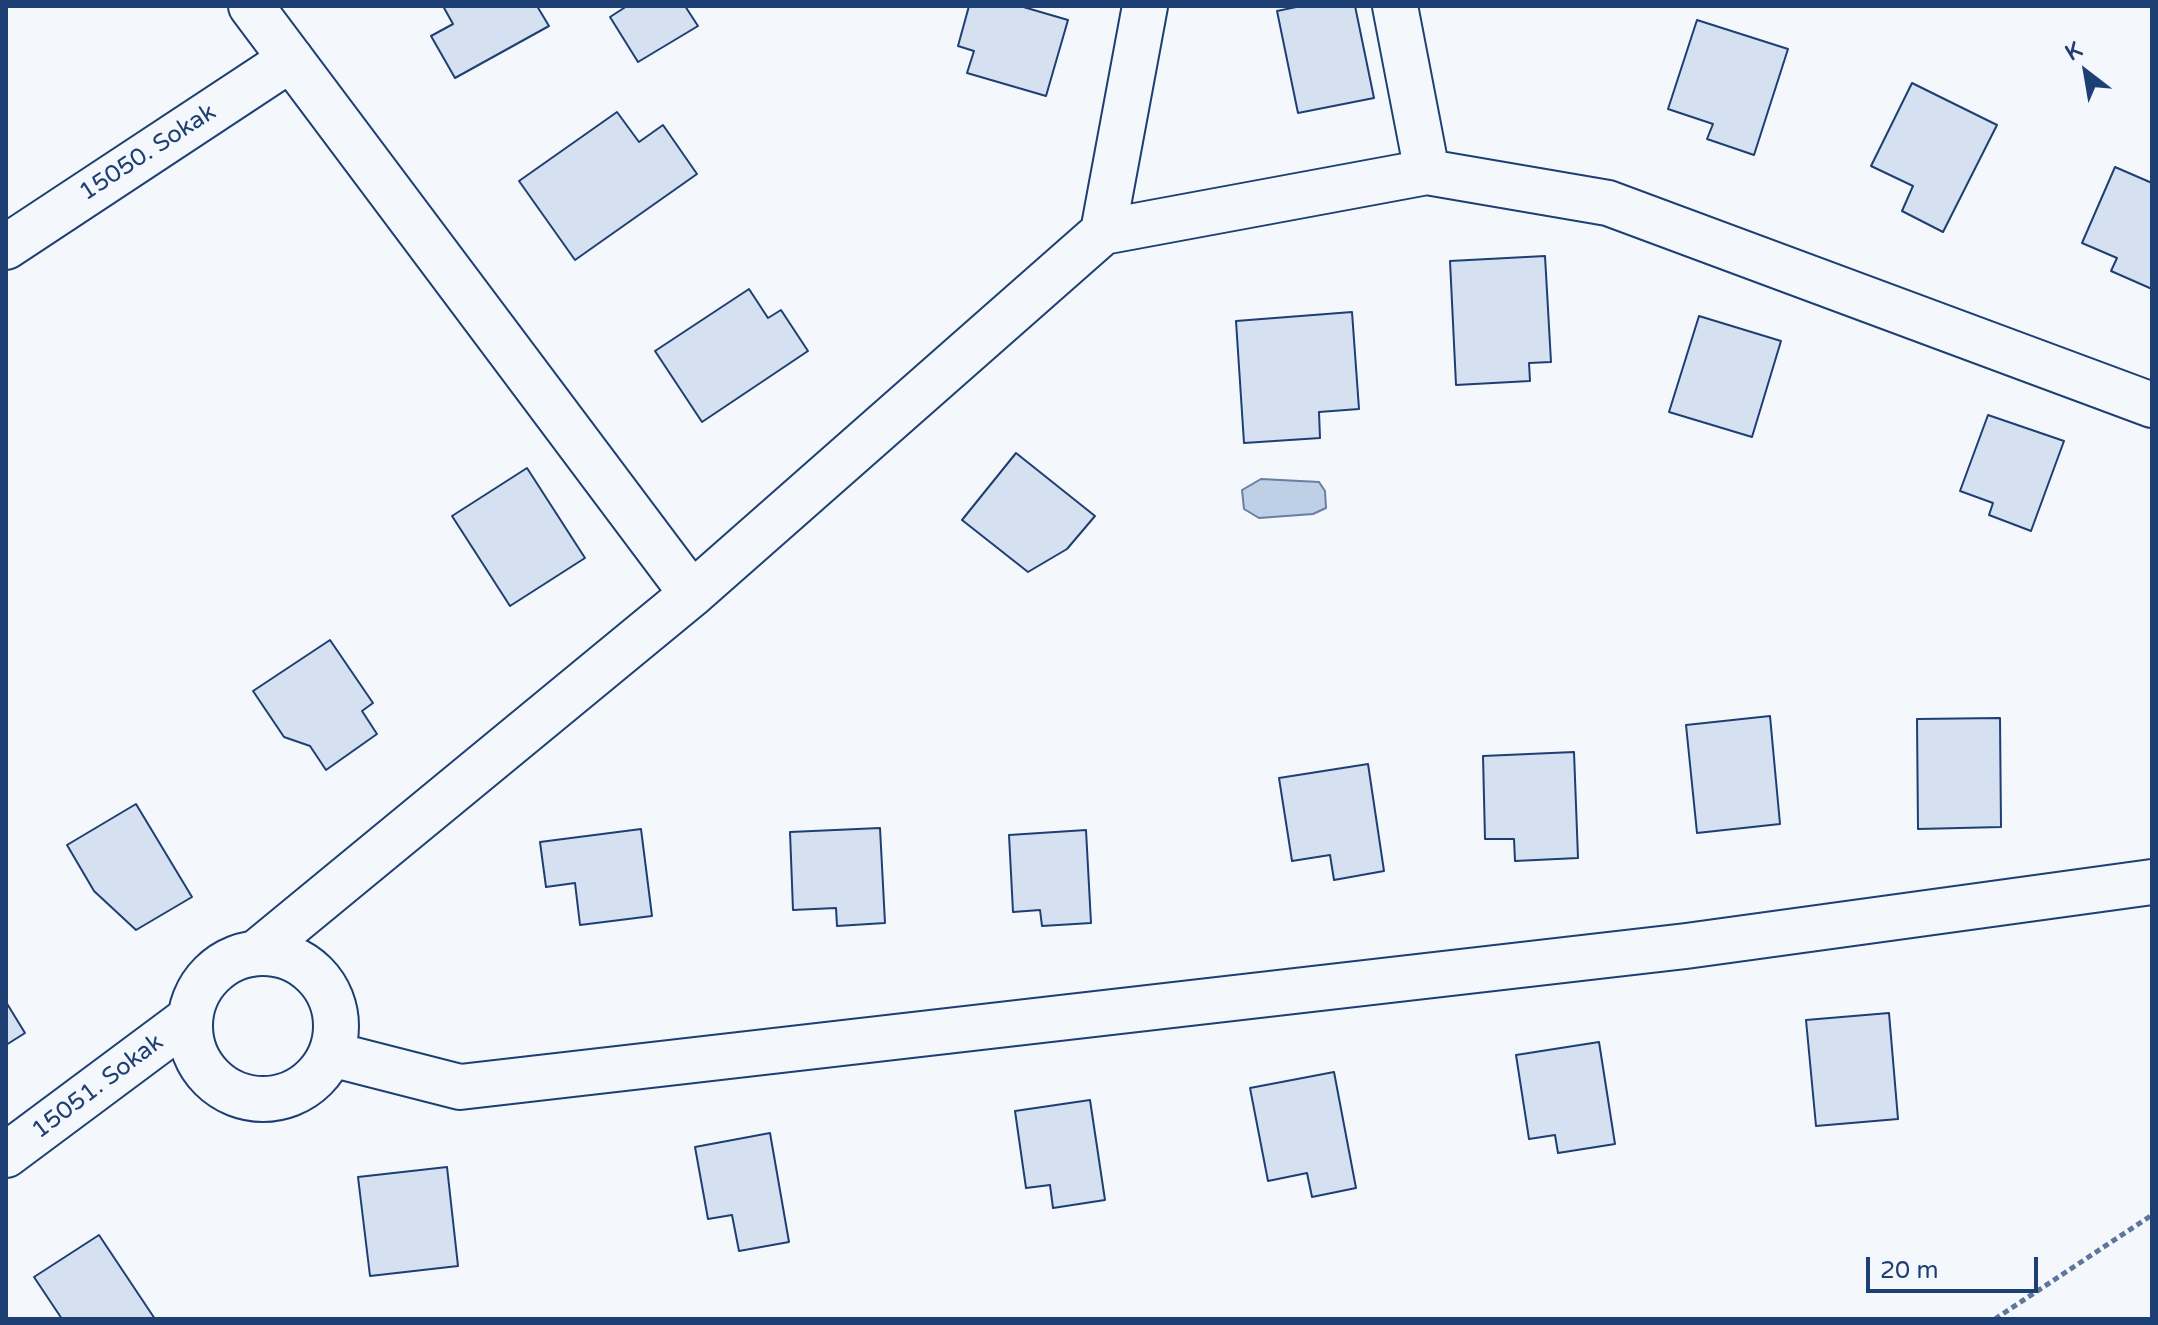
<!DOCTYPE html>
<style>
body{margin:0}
#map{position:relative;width:2158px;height:1325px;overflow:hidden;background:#f4f7fb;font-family:"Varela Round",sans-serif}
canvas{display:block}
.frame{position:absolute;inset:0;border:8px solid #1d3f73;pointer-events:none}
.north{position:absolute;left:2046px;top:32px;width:80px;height:80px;-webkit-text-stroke:6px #f4f7fb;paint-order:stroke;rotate:329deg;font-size:22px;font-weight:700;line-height:32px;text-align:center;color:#1d3f73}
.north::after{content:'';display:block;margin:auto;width:28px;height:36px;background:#1d3f73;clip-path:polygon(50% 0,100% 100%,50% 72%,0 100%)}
.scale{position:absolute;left:1866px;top:1257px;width:172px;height:36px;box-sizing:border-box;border:4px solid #1d3f73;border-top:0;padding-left:10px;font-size:24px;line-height:28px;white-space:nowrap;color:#1d3f73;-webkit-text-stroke:6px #f4f7fb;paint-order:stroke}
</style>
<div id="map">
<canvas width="2158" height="1325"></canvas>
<div class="frame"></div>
<div class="north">K</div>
<div class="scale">20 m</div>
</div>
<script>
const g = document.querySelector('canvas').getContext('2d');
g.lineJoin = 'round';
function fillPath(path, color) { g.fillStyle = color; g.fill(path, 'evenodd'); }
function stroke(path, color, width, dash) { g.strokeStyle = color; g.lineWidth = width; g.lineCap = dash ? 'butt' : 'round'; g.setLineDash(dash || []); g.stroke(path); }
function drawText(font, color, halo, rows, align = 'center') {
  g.font = font + ' "Varela Round",sans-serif'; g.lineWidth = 6; g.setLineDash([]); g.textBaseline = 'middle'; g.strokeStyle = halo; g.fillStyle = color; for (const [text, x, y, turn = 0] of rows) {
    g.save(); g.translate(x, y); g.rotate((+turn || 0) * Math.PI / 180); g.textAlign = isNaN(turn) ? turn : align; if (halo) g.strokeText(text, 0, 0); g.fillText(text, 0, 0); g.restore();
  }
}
const water = new Path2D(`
 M1261 479 1319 482 1325 491 1326 508 1313 514 1259 518 1244 509 1242 490Z`);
const building = new Path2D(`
 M443 6H537L549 26 455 78 431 36 453 24Z
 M627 6H685L698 26 638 62 610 17Z
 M969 6H1020L1068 20 1046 96 967 73 974 51 958 46Z
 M1301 6H1355L1374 98 1298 113 1277 11Z
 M1697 20 1788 49 1754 155 1707 139 1713 124 1668 109Z
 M1912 83 1997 125 1943 232 1902 211 1913 186 1871 166Z
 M617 112 639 142 663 125 697 174 575 260 519 181Z
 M2115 167 2152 183V289L2111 271 2117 258 2082 243Z
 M1545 256 1551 362 1529 363 1530 381 1456 385 1450 261Z
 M749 289 768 318 781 310 808 351 702 422 655 351Z
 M1352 312 1359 409 1319 412 1320 438 1244 443 1236 321Z
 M1699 316 1781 341 1752 437 1669 412Z
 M1988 415 2064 441 2031 531 1989 515 1993 503 1960 491Z
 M1016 453 1095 516 1067 549 1028 572 962 520Z
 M527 468 585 558 510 606 452 516Z
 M330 640 373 703 362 711 377 734 326 770 310 746 284 737 253 691Z
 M1770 716 1780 824 1697 833 1686 725Z
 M2000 718 2001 827 1918 829 1917 719Z
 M1574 752 1578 858 1515 861 1514 839H1485L1483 756Z
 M1368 764 1384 871 1334 880 1330 855 1292 861 1279 778Z
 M136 804 192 897 136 930 94 891 67 845Z
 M880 828 885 923 837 926 836 908 793 910 790 832Z
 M641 829 652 916 580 925 575 883 546 887 540 842Z
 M1086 830 1091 923 1042 926 1040 910 1013 912 1009 835Z
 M6 1002 25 1033 6 1045Z
 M1889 1013 1898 1119 1816 1126 1806 1020Z
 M1599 1042 1615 1144 1558 1153 1555 1135 1529 1139 1516 1055Z
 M1334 1072 1356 1188 1312 1197 1307 1173 1268 1181 1250 1088Z
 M1090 1100 1105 1200 1053 1208 1050 1185 1026 1188 1015 1111Z
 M770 1133 789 1242 739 1251 732 1215 708 1219 695 1147Z
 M447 1167 458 1266 370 1276 358 1177Z
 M99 1235 155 1319H62L34 1277Z`);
const path = new Path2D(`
 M1995 1319 2152 1215`);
const minor = new Path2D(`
 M251 6 692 594
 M1395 6 1427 172
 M1103 232 1145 6
 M6 247 291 59
 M256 953 692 594 1103 232 1427 172 1608 203 2152 405
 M190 1026a73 73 0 1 1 146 0a73 73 0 1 1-146 0Z
 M331 1054 460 1087 1686 946 2152 882
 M6 1155 190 1018`);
const streetNames = [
 ["15050. Sokak",148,153,-33],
 ["15051. Sokak",98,1087,-37]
];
fillPath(water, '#bed0e5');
stroke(water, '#687fa3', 2);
fillPath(building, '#d5e0f0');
stroke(building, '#1d3f73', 2);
stroke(minor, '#1d3f73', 48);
stroke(path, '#5e769c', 5, [6, 4]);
stroke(minor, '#f4f7fb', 44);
drawText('24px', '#1d3f73', '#f4f7fb', streetNames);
</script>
